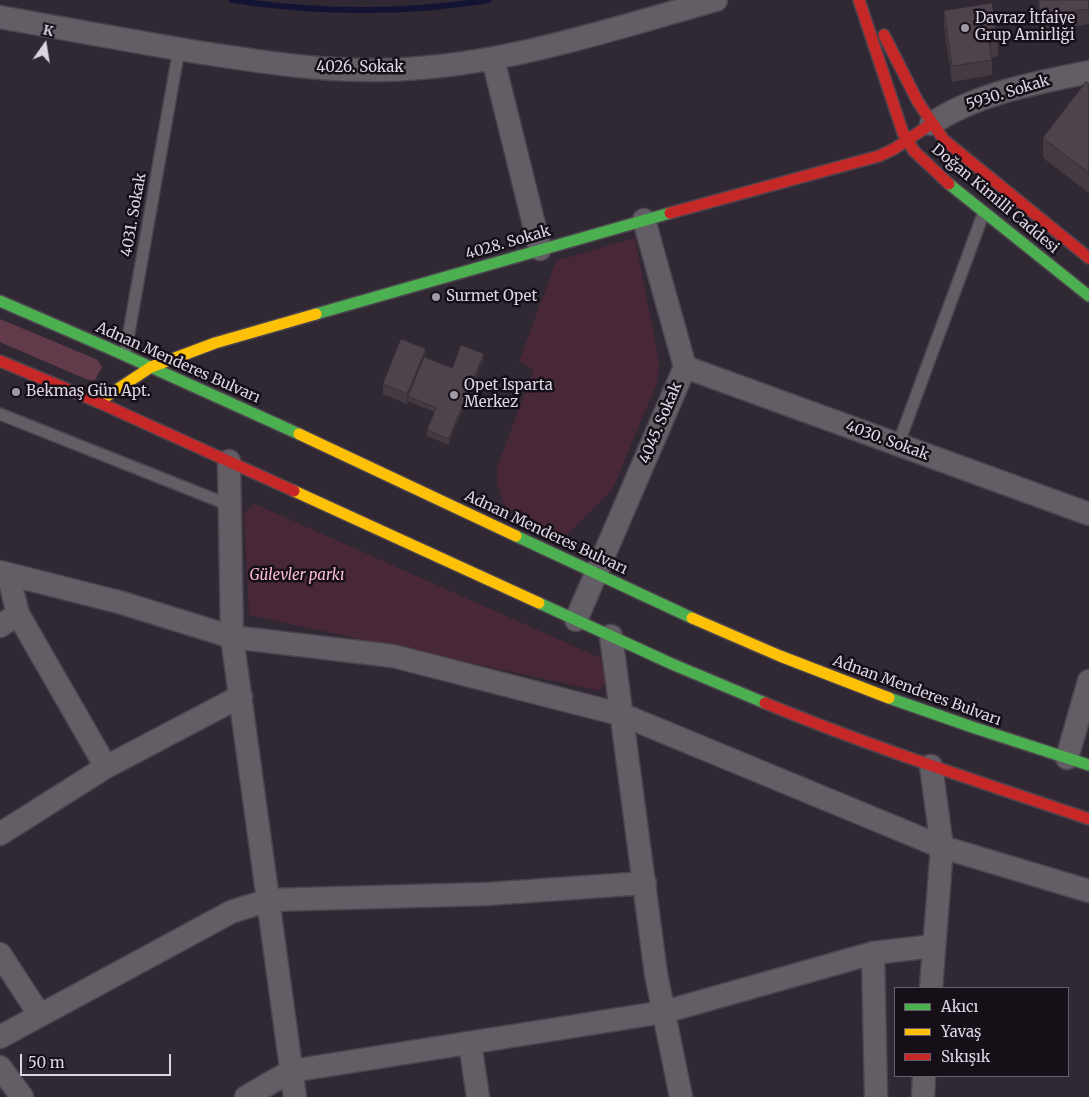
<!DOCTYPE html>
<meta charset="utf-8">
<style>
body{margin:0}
#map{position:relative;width:1089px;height:1097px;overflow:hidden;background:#302833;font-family:Merriweather,serif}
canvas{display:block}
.legend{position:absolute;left:894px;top:987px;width:175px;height:90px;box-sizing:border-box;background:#160f18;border:1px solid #665e68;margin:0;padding:6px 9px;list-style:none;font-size:15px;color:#ddd4e1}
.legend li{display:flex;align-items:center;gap:10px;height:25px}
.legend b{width:25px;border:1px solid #665e68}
.north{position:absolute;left:20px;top:20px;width:50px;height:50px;-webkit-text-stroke:4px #160f18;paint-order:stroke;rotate:13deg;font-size:14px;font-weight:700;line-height:20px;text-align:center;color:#ddd4e1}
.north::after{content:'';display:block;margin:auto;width:18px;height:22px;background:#ddd4e1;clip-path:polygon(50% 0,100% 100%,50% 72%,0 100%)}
.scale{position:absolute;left:20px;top:1054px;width:151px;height:22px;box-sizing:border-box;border:2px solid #ddd4e1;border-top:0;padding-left:6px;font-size:15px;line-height:18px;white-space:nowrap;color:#ddd4e1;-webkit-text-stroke:4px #160f18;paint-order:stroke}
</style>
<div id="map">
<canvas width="1089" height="1097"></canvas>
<ul class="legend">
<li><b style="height:6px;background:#4caf50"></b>Akıcı</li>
<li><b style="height:6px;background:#ffc107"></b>Yavaş</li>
<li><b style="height:6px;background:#c62828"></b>Sıkışık</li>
</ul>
<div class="north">K</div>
<div class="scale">50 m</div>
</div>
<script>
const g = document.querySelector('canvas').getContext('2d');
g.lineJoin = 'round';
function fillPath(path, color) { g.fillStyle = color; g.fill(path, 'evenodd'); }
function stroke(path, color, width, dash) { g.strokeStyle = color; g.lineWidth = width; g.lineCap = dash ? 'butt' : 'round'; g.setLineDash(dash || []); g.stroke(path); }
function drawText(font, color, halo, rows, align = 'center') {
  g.font = font + ' Merriweather,serif'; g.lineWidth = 5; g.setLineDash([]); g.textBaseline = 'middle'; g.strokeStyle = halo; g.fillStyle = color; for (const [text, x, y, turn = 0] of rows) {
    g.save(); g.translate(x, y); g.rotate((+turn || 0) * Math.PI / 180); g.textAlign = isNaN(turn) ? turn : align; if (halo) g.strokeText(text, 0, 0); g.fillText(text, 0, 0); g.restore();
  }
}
const green = new Path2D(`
 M635 238 659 362 657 383 612 490 565 537 505 509 497 483V468L534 369 519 362 556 261Z
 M255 504 605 660 607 679 600 691 249 615 244 513Z`);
const forest = new Path2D(`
 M0 319 98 360 102 367 95 380H88L0 342Z`);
const stream = new Path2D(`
 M232 0C318 13 403 14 489 0`);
const lane = new Path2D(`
 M125 355 179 49
 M0 414 229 505
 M898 445 984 212`);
const street = new Path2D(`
 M0 17C66 29 131 41 197 52 257 61 317 71 377 70 494 69 605 31 716 0
 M493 59 540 249
 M931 124C978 93 1035 83 1089 72
 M685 367 1089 514
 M229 461 232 637 295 1097
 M0 572 119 602 232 637 393 656 623 715 942 847 1089 891
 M8 574 18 614 106 767 241 696
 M576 620 685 367 644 220
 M0 626 18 614
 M611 636 656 974 681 1097
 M1067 758 1089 681
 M931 766 942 847 931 988
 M0 834 106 767
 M873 953 876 1097
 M0 954 39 1014
 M0 1037 231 912 269 900 487 894 645 883
 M470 1043 478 1097
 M0 1067 22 1097
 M246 1097 291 1071 664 1012 873 953 934 946
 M923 1097 924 1076`);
const fast = new Path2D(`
 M949 184 1089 296
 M0 301 113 350 299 434
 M316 314 670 213
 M516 536 692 618
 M539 603 672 664 765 703
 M889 698 972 727 1089 765`);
const slow = new Path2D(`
 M98 402 151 367 215 343 316 314
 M299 434 516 536
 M294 491 539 603
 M692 618 780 656 889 698`);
const jam = new Path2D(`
 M859 0 903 133 914 151 949 184
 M884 35 918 102 944 140 1089 258
 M670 213 879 156 894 149 931 124
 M0 361 98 402 294 491
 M765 703C871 747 980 782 1089 819`);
const wall = new Path2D(`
 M1038 0H1089V24L1041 32 1038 10Z
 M944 11 998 41V56L992 58V75L952 82 944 26Z
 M1089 84V193L1043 158V138Z
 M426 357 452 368 484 360 449 445 427 436V430L434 412 408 401 407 404 383 394V384Z`);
const shadedWall = new Path2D(`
 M426 349V359L408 396V401L407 404V394Z
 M484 354V360L449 445V439Z`);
const building = new Path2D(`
 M1039 0H1089V9L1041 16Z
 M992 3 998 41 989 42 992 60 952 66 944 11Z
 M1086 82 1089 84V173L1043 138Z
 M401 339 426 349 407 394 383 384Z
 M461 345 484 354 449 439 427 430 436 408 408 396 424 357 452 368Z`);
const markers = [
 [965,28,5,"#a098a4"],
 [436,297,5,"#a098a4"],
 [16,392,5,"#a098a4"],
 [454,395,5,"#a098a4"]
];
const poiNames = [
 ["Davraz İtfaiye",975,19],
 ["Grup Amirliği",975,36],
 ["Surmet Opet",446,297],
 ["Opet Isparta",464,386],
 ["Merkez",464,403],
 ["Bekmaş Gün Apt.",26,392]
];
const streetNames = [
 ["4026. Sokak",360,68],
 ["5930. Sokak",1008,93,-17],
 ["Doğan Kimilli Caddesi",995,199,40],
 ["4031. Sokak",134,215,-80],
 ["4028. Sokak",508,243,-16],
 ["Adnan Menderes Bulvarı",178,363,24],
 ["4045. Sokak",661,423,-67],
 ["4030. Sokak",887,441,20],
 ["Adnan Menderes Bulvarı",546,533,25],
 ["Adnan Menderes Bulvarı",917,691,20]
];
const parkNames = [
 ["Gülevler parkı",297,576]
];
fillPath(green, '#482736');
fillPath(forest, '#623b4b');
stroke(stream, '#131334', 6);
stroke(lane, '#4b444e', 14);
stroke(street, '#4b444e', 25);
stroke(fast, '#4b444e', 14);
stroke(slow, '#4b444e', 14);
stroke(jam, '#4b444e', 14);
stroke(lane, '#635d65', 11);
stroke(street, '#635d65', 22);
stroke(fast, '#4caf50', 11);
stroke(slow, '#ffc107', 11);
stroke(jam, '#c62828', 11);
fillPath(wall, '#433a42');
fillPath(shadedWall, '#372f36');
fillPath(building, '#4e434d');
stroke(building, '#372f36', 1);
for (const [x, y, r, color] of markers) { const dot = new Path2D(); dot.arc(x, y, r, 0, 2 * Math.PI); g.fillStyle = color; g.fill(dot); stroke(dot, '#160f18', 2); }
drawText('15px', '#ddd4e1', '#160f18', poiNames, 'left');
drawText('15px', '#ddd4e1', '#160f18', streetNames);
drawText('italic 15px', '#fdbed5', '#160f18', parkNames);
</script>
